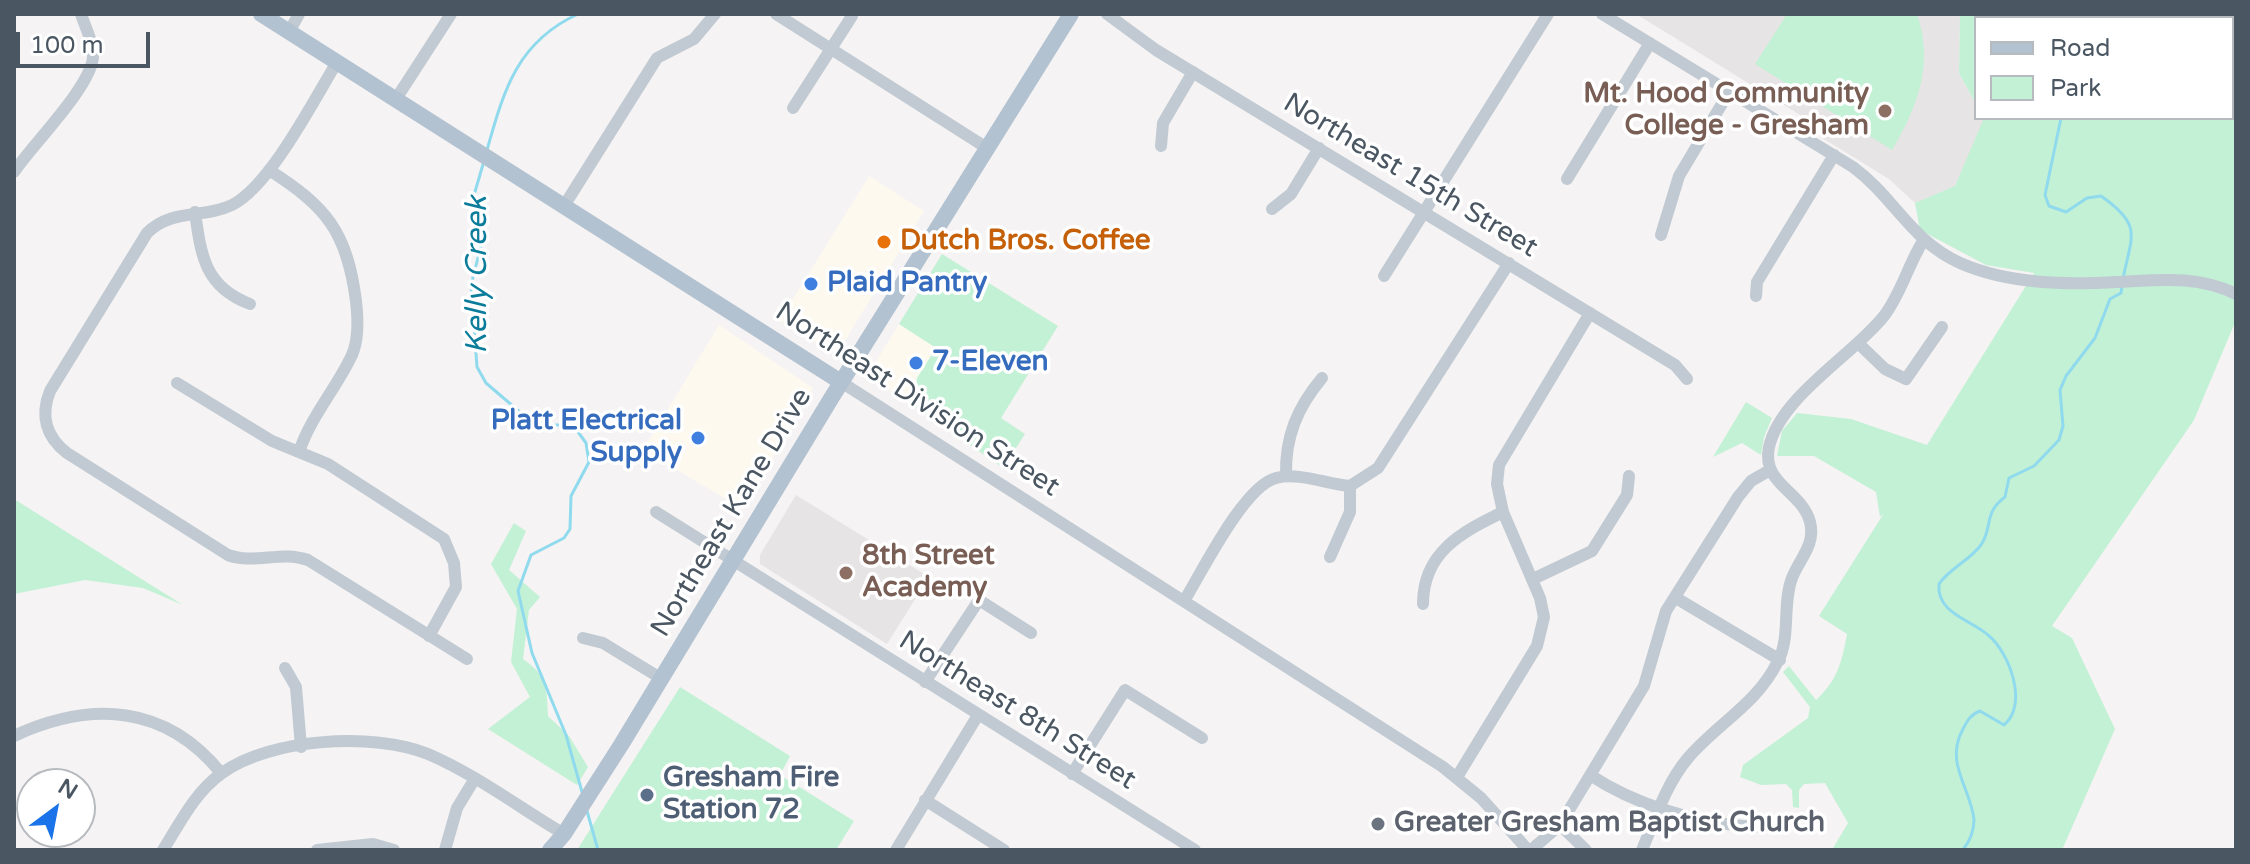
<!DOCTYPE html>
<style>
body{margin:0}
#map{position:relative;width:2250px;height:864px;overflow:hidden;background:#f5f3f3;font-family:"Varela Round",sans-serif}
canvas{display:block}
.frame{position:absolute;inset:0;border:16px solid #4a5661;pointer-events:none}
.legend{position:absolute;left:1974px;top:16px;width:260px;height:104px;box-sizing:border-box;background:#fff;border:2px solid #b7bbc0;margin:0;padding:10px 14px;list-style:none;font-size:24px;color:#4a5661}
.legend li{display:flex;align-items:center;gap:16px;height:40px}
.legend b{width:40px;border:2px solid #b7bbc0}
.north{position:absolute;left:16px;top:768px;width:80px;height:80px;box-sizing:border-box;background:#fff;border:2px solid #b7bbc0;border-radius:50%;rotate:32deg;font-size:22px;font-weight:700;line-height:32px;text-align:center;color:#4a5661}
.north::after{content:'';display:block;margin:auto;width:28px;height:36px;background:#1a73e8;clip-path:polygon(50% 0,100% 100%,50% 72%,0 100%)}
.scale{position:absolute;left:16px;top:32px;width:134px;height:36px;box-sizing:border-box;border:4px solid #4a5661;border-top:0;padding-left:10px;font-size:24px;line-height:28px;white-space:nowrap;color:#4a5661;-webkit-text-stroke:6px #fff;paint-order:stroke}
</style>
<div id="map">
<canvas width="2250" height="864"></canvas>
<div class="frame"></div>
<ul class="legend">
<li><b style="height:10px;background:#b3c2d1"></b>Road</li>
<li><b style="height:22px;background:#c3f1d5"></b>Park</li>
</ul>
<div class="north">N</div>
<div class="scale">100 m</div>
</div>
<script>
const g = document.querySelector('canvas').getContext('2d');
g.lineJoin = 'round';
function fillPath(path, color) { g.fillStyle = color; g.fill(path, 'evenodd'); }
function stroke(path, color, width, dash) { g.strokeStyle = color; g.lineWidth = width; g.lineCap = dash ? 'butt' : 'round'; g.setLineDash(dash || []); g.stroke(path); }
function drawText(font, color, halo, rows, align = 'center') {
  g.font = font + ' "Varela Round",sans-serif'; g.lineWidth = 7; g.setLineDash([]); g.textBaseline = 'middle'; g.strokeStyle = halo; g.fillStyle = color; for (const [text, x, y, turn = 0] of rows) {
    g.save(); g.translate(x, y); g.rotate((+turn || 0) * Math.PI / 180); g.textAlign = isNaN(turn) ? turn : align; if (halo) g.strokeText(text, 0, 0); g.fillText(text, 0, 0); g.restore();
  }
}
const commercial = new Path2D(`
 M869 176 924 211 840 349 831 352 780 320Z
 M899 324 937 348 917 378 914 406 867 376Z
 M719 325 813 388 743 509 643 450Z`);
const education = new Path2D(`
 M1636 14H1960L1959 73 1976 104V118L1986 121 1955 187 1915 203 1889 179 1819 136 1823 129Z
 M796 495 929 577 887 644 760 564V555Z`);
const green = new Path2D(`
 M1787 14H1917C1934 64 1918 106 1892 150L1755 64Z
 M1960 14H2236V320L2194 420 2052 626 2072 638 2115 729 2062 850H1832L1848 823 1825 783 1804 784 1799 790V808L1793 807 1792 790 1786 784 1761 785 1740 777 1743 765 1808 718 1810 707 1783 672 1789 666 1816 700C1837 681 1842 662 1847 634L1819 616 1884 513 1880 517 1876 492 1814 456H1777L1782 431 1797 413 1851 419 1927 445 2034 273 1986 265 1920 230 1915 203 1955 186 1984 118H2232V18H1976V104L1959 73Z
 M942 254 1058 326 1001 418 1025 434 1003 468 914 406 917 378 936 348 899 324Z
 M1746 402 1772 418 1764 437 1761 455 1742 443 1713 457Z
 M14 499 183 605 143 588 85 580 14 594Z
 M514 523 526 531 509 570 540 597 529 610 523 659C547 675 547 689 548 716L569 736 588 767 577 785 488 729 530 697 511 662 517 609 491 564Z
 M680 687 790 756 780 775 854 821 836 850H577Z`);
const stream = new Path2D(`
 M2100 18 2102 14
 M2061 118 2045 195 2049 206 2066 212 2087 198 2101 196C2144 226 2131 236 2123 279
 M487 150C504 90 517 42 578 14
 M484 161 472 202 482 242 471 285 477 367 486 383 521 413 547 425H573L586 443 589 462 571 496 570 529 564 538 531 555 518 591 532 653 566 735 582 792
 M587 811 598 850
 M1963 850C1969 842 1974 831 1974 820 1971 788 1944 763 1963 729 1967 721 1971 714 1980 711L2004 725C2029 704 2009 652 1988 635 1971 620 1936 613 1939 584 1950 568 1969 561 1981 545 1993 528 1983 513 2005 497L2009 478 2034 466 2059 440 2063 426 2060 390 2066 376 2095 338 2110 299 2121 293 2122 286`);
const minor = new Path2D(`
 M776 14 987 148
 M1107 14 1156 50 1675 365 1687 379
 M1602 14 1853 167C1895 198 1910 240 1960 263 2008 284 2065 285 2117 282 2159 280 2197 275 2236 294
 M289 32 299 14
 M337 62C314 100 270 186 232 205 203 219 172 208 147 233L50 391C40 416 46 437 67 453L228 555C255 565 281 550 308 560L467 659
 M396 99 451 14
 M793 108 852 16
 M1161 146 1163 123 1193 72
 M269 170C327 207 347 232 356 301 358 318 359 339 352 355 336 389 311 416 299 452
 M14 172C31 146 91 87 93 57 94 43 85 27 81 14
 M1567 179 1650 43
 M564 206 657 58 694 39 715 14
 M1272 209 1291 194 1319 148
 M195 212C201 256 205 287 250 304
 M1661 235 1679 176 1729 92
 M1384 276 1548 14
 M1756 296 1757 282 1834 155
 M1858 343 1885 369 1906 379 1942 327
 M841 382 1443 767 1481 798 1528 850
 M177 383 272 441 328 464 444 539 454 563 456 587 429 636
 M1286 476C1285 437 1297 408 1322 378
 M656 512 1195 850
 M1330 557 1350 512V486
 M1533 579 1592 551 1627 495 1629 476
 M1676 598 1780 660
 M1184 601C1202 572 1244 486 1276 478 1299 472 1326 484 1350 486L1378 468 1509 263
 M1423 604C1423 552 1462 532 1503 512
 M583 638 603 643 662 679
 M285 668 296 687 301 747
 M925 682 979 600 1031 633
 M14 736C92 700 166 705 221 773
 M1072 774 1125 690 1202 738
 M1590 775C1634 804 1690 821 1743 826 1759 828 1777 824 1794 823
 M1457 777 1537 646 1544 617 1540 598 1503 512 1497 484 1499 465 1590 313
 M925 800 1004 850
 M1560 825 1586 850
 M163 850C180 823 195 792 222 773 270 738 374 732 428 754 475 774 520 808 564 834
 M317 850 373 844 394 850
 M445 850 457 808 474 780
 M896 850 978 715
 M1531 850 1560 825 1644 686 1666 611 1738 497 1751 481 1770 470
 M1642 850C1655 819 1666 784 1688 758 1717 724 1758 703 1778 661 1791 637 1782 604 1792 578 1799 559 1816 545 1810 522 1802 491 1761 484 1769 447 1781 396 1852 356 1884 316 1901 294 1908 265 1923 241`);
const major = new Path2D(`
 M261 14 841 382
 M550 850 564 834 621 745 832 397 1071 14`);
const markers = [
 [1885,111,8,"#8d6e63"],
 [884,242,8,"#e8710a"],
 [811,284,8,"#3f7fe0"],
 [916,363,8,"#3f7fe0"],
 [698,438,8,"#3f7fe0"],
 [846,573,8,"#8d6e63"],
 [647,795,8,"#5c6f8a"],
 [1378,824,8,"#6b7280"]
];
const educationNames = [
 ["Mt. Hood Community",1869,95],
 ["College - Gresham",1869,127],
 ["8th Street",862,557,"left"],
 ["Academy",862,589,"left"]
];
const streetNames = [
 ["Northeast 15th Street",1410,176,31],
 ["Northeast Division Street",917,400,33],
 ["Northeast Kane Drive",732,513,-59],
 ["Northeast 8th Street",1017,711,32]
];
const foodNames = [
 ["Dutch Bros. Coffee",900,242]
];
const shopNames = [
 ["Plaid Pantry",827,284],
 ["7-Eleven",932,363],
 ["Platt Electrical",682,422,"right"],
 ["Supply",682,454,"right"]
];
const serviceNames = [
 ["Gresham Fire",663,779],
 ["Station 72",663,811]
];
const worshipNames = [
 ["Greater Gresham Baptist Church",1394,824]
];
const waterNames = [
 ["Kelly Creek",478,275,-90]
];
fillPath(commercial, '#fdf9ef');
fillPath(education, '#e6e4e5');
fillPath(green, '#c3f1d5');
stroke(stream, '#90daee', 3);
stroke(minor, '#c1cad2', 12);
stroke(major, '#b3c2d1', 16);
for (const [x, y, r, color] of markers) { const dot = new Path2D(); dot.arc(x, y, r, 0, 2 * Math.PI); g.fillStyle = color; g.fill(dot); stroke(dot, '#fff', 3); }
drawText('bold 28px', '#785e54', '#fff', educationNames, 'right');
drawText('28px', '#4a5661', '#fff', streetNames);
drawText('bold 28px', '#c56008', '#fff', foodNames, 'left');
drawText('bold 28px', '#366cbe', '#fff', shopNames, 'left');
drawText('bold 28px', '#4e5e75', '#fff', serviceNames, 'left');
drawText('bold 28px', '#5b616d', '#fff', worshipNames, 'left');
drawText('italic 30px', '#0c7c9b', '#fff', waterNames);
</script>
